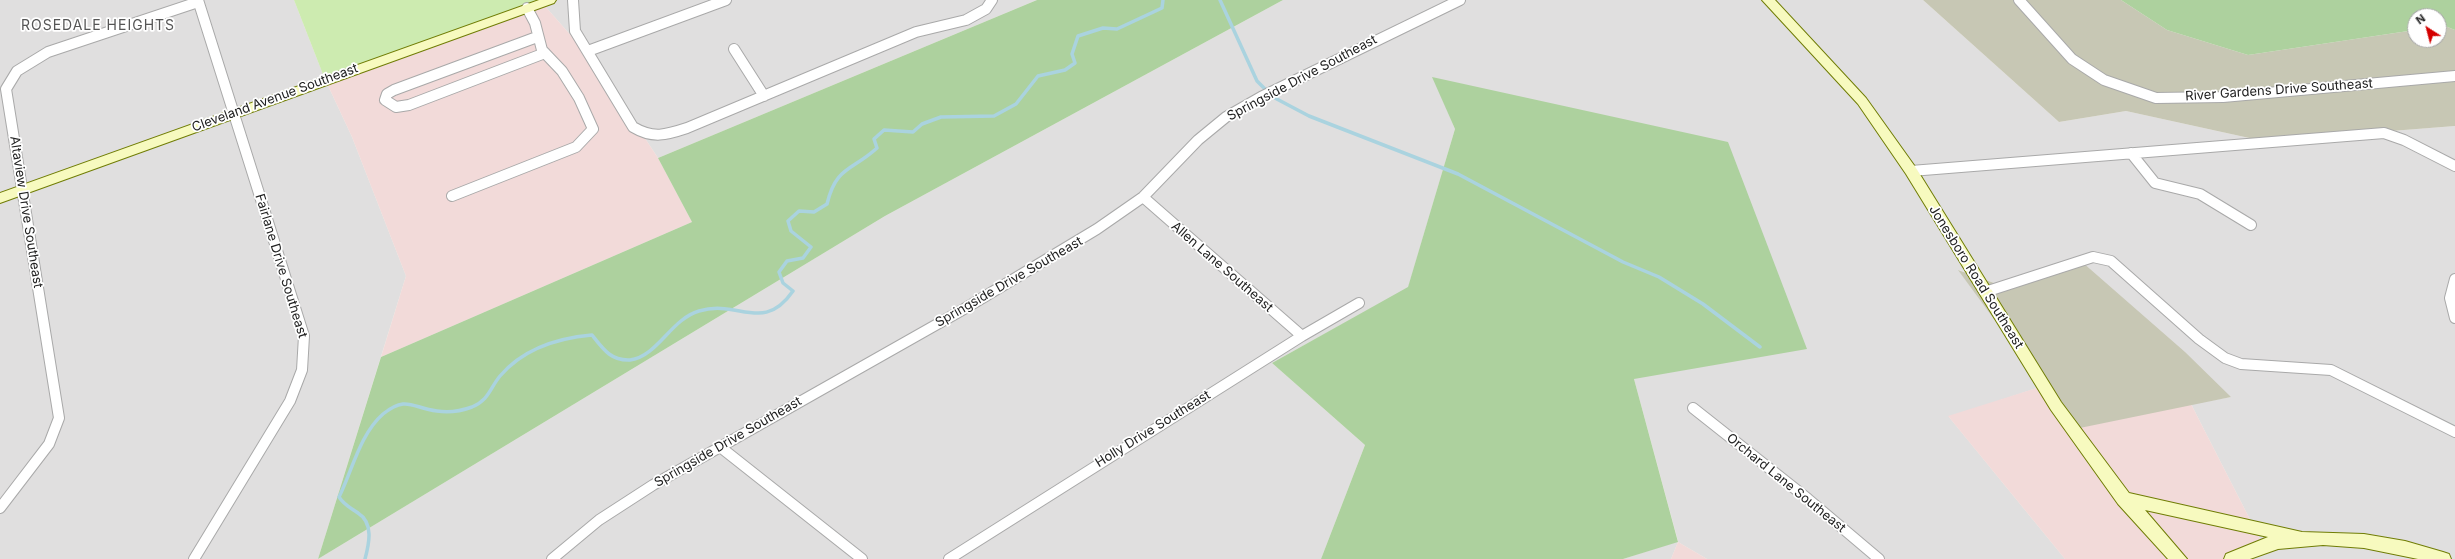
<!DOCTYPE html>
<style>
body{margin:0}
#map{position:relative;width:2455px;height:559px;overflow:hidden;background:#f2efe9;font-family:Inter,sans-serif}
canvas{display:block}
.north{position:absolute;left:2407px;top:8px;width:40px;height:40px;box-sizing:border-box;background:#fff;border:1px solid #a7a7a7;border-radius:50%;rotate:324deg;font-size:11px;font-weight:700;line-height:16px;text-align:center;color:#222}
.north::after{content:'';display:block;margin:auto;width:14px;height:18px;background:#d40000;clip-path:polygon(50% 0,100% 100%,50% 72%,0 100%)}
</style>
<div id="map">
<canvas width="2455" height="559"></canvas>
<div class="north">N</div>
</div>
<script>
const g = document.querySelector('canvas').getContext('2d');
g.lineJoin = 'round';
function fillPath(path, color) { g.fillStyle = color; g.fill(path, 'evenodd'); }
function stroke(path, color, width, dash) { g.strokeStyle = color; g.lineWidth = width; g.lineCap = dash ? 'butt' : 'round'; g.setLineDash(dash || []); g.stroke(path); }
function drawText(font, color, halo, rows, align = 'center') {
  g.font = font + ' Inter,sans-serif'; g.lineWidth = 3.5; g.setLineDash([]); g.textBaseline = 'middle'; g.strokeStyle = halo; g.fillStyle = color; for (const [text, x, y, turn = 0] of rows) {
    g.save(); g.translate(x, y); g.rotate((+turn || 0) * Math.PI / 180); g.textAlign = isNaN(turn) ? turn : align; if (halo) g.strokeText(text, 0, 0); g.fillText(text, 0, 0); g.restore();
  }
}
const residential = new Path2D(`
 M0 0H294L324 77 352 137 406 276 318 559 885 216 1283 0H1923L2059 122 2126 111 2263 141 2455 126V559H2239L2261 541 2191 404 2231 397 2008 288 1959 270 2043 386 1949 417 2065 559H1707L1678 542 1671 559H1623L1678 541 1634 379 1433 77 1455 129 1408 288 1272 363 1365 445 1321 559H0Z
 M557 0H1037L658 158 596 64 544 5Z`);
const commercial = new Path2D(`
 M544 5 596 64 658 158 692 222 381 357 406 276 352 137 324 77Z
 M2043 386 2070 429 2191 404 2261 541 2239 559H2065L1948 416Z
 M1678 542 1707 559H1671Z`);
const construction = new Path2D(`
 M1923 0H2121L2167 30 2248 55 2415 30V40H2439V26H2445L2455 30V126L2263 141 2126 111 2059 122Z
 M2082 262 2185 352 2231 397 2070 430 2043 386 1958 270 2008 288Z`);
const grass = new Path2D(`
 M294 0H557L438 41 324 77Z`);
const forest = new Path2D(`
 M1037 0H1283L885 216 318 559 381 357 692 222 658 158Z
 M2121 0H2455V30L2445 26H2439V16H2415V30L2248 55 2167 30Z
 M1432 77 1728 142 1807 349 1634 379 1678 542 1623 559H1321L1365 445 1272 363 1408 287 1455 129Z`);
const stream = new Path2D(`
 M1220 0 1257 81 1273 97 1309 116 1458 174 1623 262 1659 277 1703 304 1760 347
 M365 559C369 544 374 523 358 513 350 507 345 506 339 497 352 471 360 434 383 414 407 395 412 408 437 411 449 413 461 411 472 407 489 400 490 388 500 376 523 349 558 338 592 335 603 349 611 361 630 360 657 357 671 319 699 311 739 299 763 334 793 291L783 283 779 272 787 261 803 258 811 247 791 231 788 221 799 211 814 212 827 204C836 166 852 171 877 148L874 139 884 130 913 132 922 124 941 117 994 116 1016 104 1038 76 1065 70 1075 63 1072 54 1078 36 1103 28 1117 29 1162 8 1163 0`);
const street = new Path2D(`
 M573 0 575 31 633 127C653 139 666 135 687 128L916 32 966 20 986 9 992 0
 M2019 0 2072 59 2104 80 2156 98 2223 97 2455 76
 M537 37 394 90 387 94 385 100 396 107 409 105 545 53
 M734 49 764 96
 M588 51 726 0
 M2131 153 2155 183 2200 194 2251 225
 M1911 171 2384 133 2404 140 2455 166
 M452 196 576 147 593 129 579 98 562 71 542 50 535 23 527 8
 M1143 197 1302 336
 M2455 279 2450 298 2455 318
 M1985 292 2093 257 2111 261 2199 339 2225 358 2241 364 2331 370 2455 432
 M1693 408 1808 499 1879 559
 M719 446 862 559
 M0 508 49 444 59 418 6 89 17 71 48 52 198 2
 M194 559 290 401 302 370 304 336 198 0
 M552 559 599 520 653 485 964 309 1097 229 1143 197 1198 140 1226 117 1261 97 1460 0
 M949 559 1302 336 1359 303`);
const secondary = new Path2D(`
 M539 0H556L554 3 0 203V193Z
 M1762 0H1775L1866 98 1916 168 2061 402 2129 493 2302 532 2364 534 2405 541 2443 552 2449 554 2451 559H2418L2364 548 2323 545 2278 549 2250 559H2224L2226 554 2268 537 2145 510 2187 559H2168L2118 504 2051 410 1906 174 1858 104Z`);
const streetNames = [
 ["Springside Drive Southeast",1302,78,-28],
 ["River Gardens Drive Southeast",2279,90,-4],
 ["Cleveland Avenue Southeast",275,98,-20],
 ["Altaview Drive Southeast",26,212,81],
 ["Fairlane Drive Southeast",281,266,73],
 ["Allen Lane Southeast",1222,267,41],
 ["Jonesboro Road Southeast",1976,277,58],
 ["Springside Drive Southeast",1009,282,-30],
 ["Holly Drive Southeast",1153,429,-32],
 ["Springside Drive Southeast",728,442,-30],
 ["Orchard Lane Southeast",1786,483,39]
];
const neighbourhoodNames = [
 ["ROSEDALE HEIGHTS",98,26]
];
fillPath(residential, '#e0dfdf');
fillPath(commercial, '#f2dad9');
fillPath(construction, '#c7c7b4');
fillPath(grass, '#cdebb0');
fillPath(forest, '#add19e');
stroke(stream, '#aad3df', 3.5);
stroke(street, '#a9a9a9', 12);
stroke(secondary, '#707d05', 2);
stroke(street, '#fff', 10);
fillPath(secondary, '#f7fabf');
drawText('13px', '#222', '#fff', streetNames);
g.letterSpacing = '1px';
drawText('14px', '#555', '#fff', neighbourhoodNames);
g.letterSpacing = '0px';
</script>
